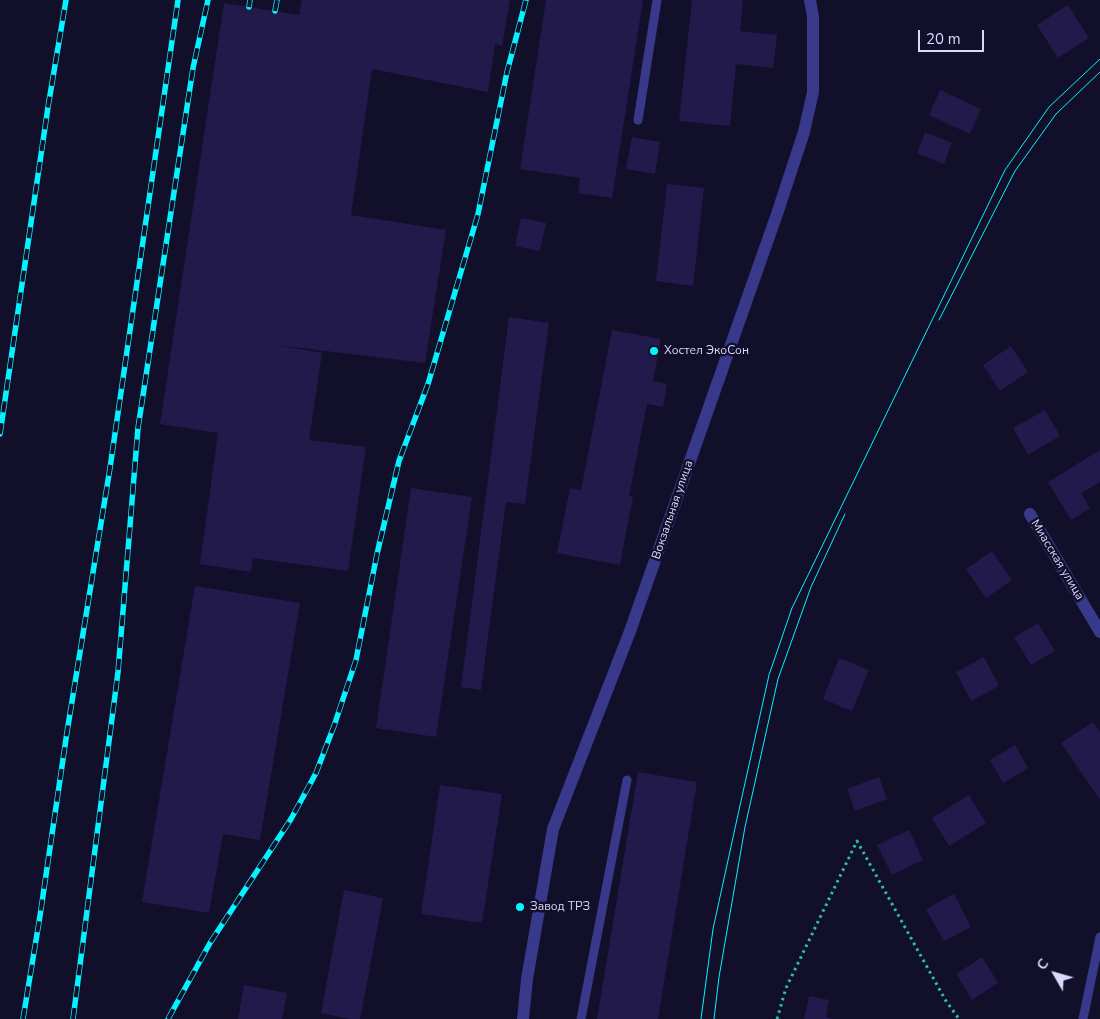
<!DOCTYPE html>
<meta charset="utf-8">
<style>
body{margin:0}
#map{position:relative;width:1100px;height:1019px;overflow:hidden;background:#120f2a;font-family:"Nunito Sans",sans-serif}
canvas{display:block}
.north{position:absolute;left:1030px;top:949px;width:50px;height:50px;-webkit-text-stroke:4px #120f2a;paint-order:stroke;rotate:308deg;font-size:14px;font-weight:700;line-height:20px;text-align:center;color:#dad8ff}
.north::after{content:'';display:block;margin:auto;width:18px;height:22px;background:#dad8ff;clip-path:polygon(50% 0,100% 100%,50% 72%,0 100%)}
.scale{position:absolute;left:918px;top:30px;width:66px;height:22px;box-sizing:border-box;border:2px solid #dad8ff;border-top:0;padding-left:6px;font-size:15px;line-height:18px;white-space:nowrap;color:#dad8ff;-webkit-text-stroke:4px #120f2a;paint-order:stroke}
</style>
<div id="map">
<canvas width="1100" height="1019"></canvas>
<div class="north">С</div>
<div class="scale">20 m</div>
</div>
<script>
const g = document.querySelector('canvas').getContext('2d');
g.lineJoin = 'round';
function fillPath(path, color) { g.fillStyle = color; g.fill(path, 'evenodd'); }
function stroke(path, color, width, dash) { g.strokeStyle = color; g.lineWidth = width; g.lineCap = dash ? 'butt' : 'round'; g.setLineDash(dash || []); g.stroke(path); }
function drawText(font, color, halo, rows, align = 'center') {
  g.font = font + ' "Nunito Sans",sans-serif'; g.lineWidth = 5; g.setLineDash([]); g.textBaseline = 'middle'; g.strokeStyle = halo; g.fillStyle = color; for (const [text, x, y, turn = 0] of rows) {
    g.save(); g.translate(x, y); g.rotate((+turn || 0) * Math.PI / 180); g.textAlign = isNaN(turn) ? turn : align; if (halo) g.strokeText(text, 0, 0); g.fillText(text, 0, 0); g.restore();
  }
}
const building = new Path2D(`
 M302 0H510L502 46 495 44 488 92 372 69 351 215 446 230 425 363 276 345 322 353 309 440 366 447 348 571 253 558 251 572 200 564 218 433 160 424 224 3 299 15Z
 M546 0H643L612 198 578 193 580 178 520 169Z
 M692 0H743L740 31 777 35 773 68 736 64 730 126 679 121Z
 M1068 5 1089 38 1058 58 1037 25Z
 M940 90 981 109 970 134 929 115Z
 M925 132 952 143 944 164 917 153Z
 M632 137 660 142 655 174 626 169Z
 M667 184 704 188 693 286 656 281Z
 M521 218 546 223 540 251 515 246Z
 M509 317 549 323 525 504 506 502 481 690 461 687Z
 M612 330 661 339 653 381 667 384 663 407 647 404 629 496 633 497 620 565 557 553 570 488 581 490Z
 M1011 346 1028 372 1000 391 983 365Z
 M1045 410 1060 436 1028 455 1013 428Z
 M1100 450V482L1081 493 1090 508 1071 520 1048 482Z
 M411 488 472 497 436 737 376 728Z
 M992 551 1012 580 986 598 966 569Z
 M195 586 300 603 260 840 223 834 209 913 142 902Z
 M1038 623 1055 651 1031 665 1014 637Z
 M984 657 999 686 971 701 956 672Z
 M839 658 869 670 852 711 823 699Z
 M1093 722 1100 731V800L1061 743Z
 M1015 745 1028 768 1003 783 990 760Z
 M638 772 697 782 658 1019H597Z
 M879 777 887 799 855 811 847 789Z
 M440 785 502 794 482 923 421 914Z
 M969 795 986 823 949 846 932 818Z
 M909 830 923 860 892 875 877 845Z
 M344 890 383 898 360 1019H350L321 1013Z
 M954 894 971 927 944 941 926 909Z
 M982 957 998 983 972 1000 956 974Z
 M244 985 287 993 282 1019H238Z
 M809 996 829 1000 826 1017 833 1019H804Z`);
const path = new Path2D(`
 M777 1019 786 988 857 841 946 1001 959 1019`);
const service = new Path2D(`
 M638 120 657 0
 M581 1019 627 780
 M1083 1019 1100 937`);
const minor = new Path2D(`
 M1030 514 1100 632`);
const tertiary = new Path2D(`
 M523 1019 527 979 553 829 629 634 777 214 804 132 813 92V17L810 0`);
const tram = new Path2D(`
 M939 320 1015 171 1056 114 1100 72
 M701 1019 713 929 739 810 769 675 792 608 1005 170 1049 107 1100 59
 M714 1019 719 977 745 827 778 679 811 587 845 514`);
const rail = new Path2D(`
 M249 7 250 0
 M275 11 277 0
 M0 434 48 107 66 0
 M23 1019 40 916 67 732 110 468 178 0
 M73 1019 118 672 138 428 193 68 208 0
 M168 1019 210 943 291 819 316 773 334 726 356 660 377 554 399 461 428 384 478 214 507 72 526 0`);
const markers = [
 [654,351,5,"#04f3ff"],
 [520,907,5,"#04f3ff"]
];
const poiNames = [
 ["Хостел ЭкоСон",664,351],
 ["Завод ТРЗ",530,907]
];
const streetNames = [
 ["Вокзальная улица",673,510,-71],
 ["Миасская улица",1057,560,59]
];
fillPath(building, '#221a4b');
stroke(path, '#2ac0af', 3, [2.5, 4]);
stroke(service, '#38398a', 9);
stroke(minor, '#38398a', 12);
stroke(tertiary, '#38398a', 12);
stroke(tram, '#04f3ff', 1);
stroke(rail, '#04f3ff', 5.5);
stroke(rail, '#120f2a', 4, [11]);
for (const [x, y, r, color] of markers) { const dot = new Path2D(); dot.arc(x, y, r, 0, 2 * Math.PI); g.fillStyle = color; g.fill(dot); stroke(dot, '#120f2a', 2); }
drawText('12px', '#dad8ff', '#120f2a', poiNames, 'left');
drawText('12px', '#dad8ff', '#120f2a', streetNames);
</script>
